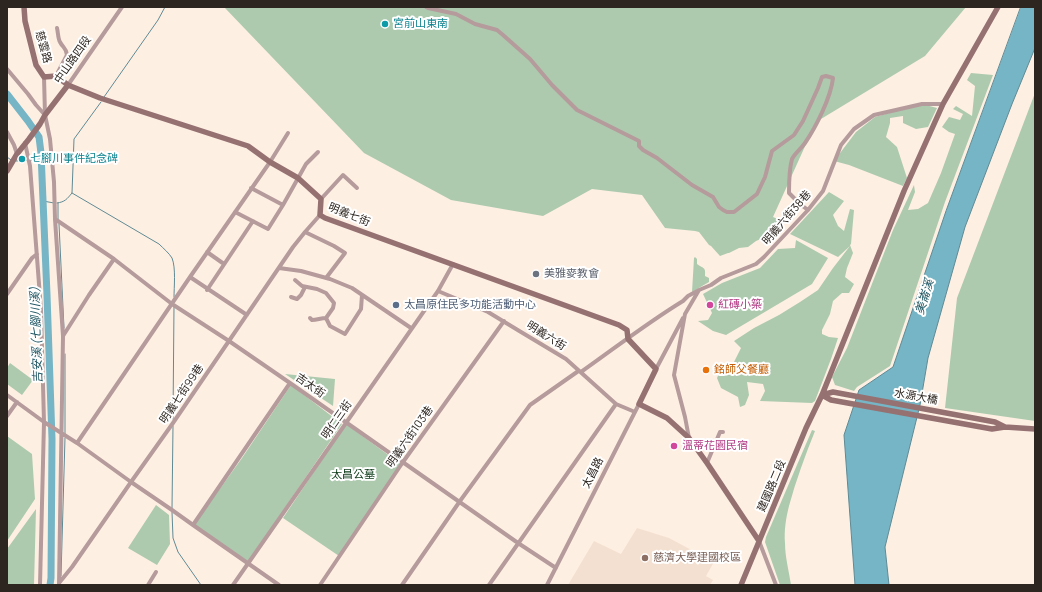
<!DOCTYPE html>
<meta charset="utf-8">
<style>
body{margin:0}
#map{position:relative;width:1042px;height:592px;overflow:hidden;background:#feefe3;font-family:Manrope,sans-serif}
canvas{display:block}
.frame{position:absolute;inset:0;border:8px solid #2d2620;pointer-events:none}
</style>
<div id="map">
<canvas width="1042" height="592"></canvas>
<div class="frame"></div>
</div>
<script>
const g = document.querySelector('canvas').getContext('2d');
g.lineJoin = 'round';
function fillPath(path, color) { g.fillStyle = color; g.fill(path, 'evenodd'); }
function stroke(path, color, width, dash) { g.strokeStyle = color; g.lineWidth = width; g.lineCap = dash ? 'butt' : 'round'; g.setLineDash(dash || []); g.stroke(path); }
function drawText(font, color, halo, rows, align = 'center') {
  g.font = font + ' Manrope,"Noto Sans TC",sans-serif'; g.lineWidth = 4; g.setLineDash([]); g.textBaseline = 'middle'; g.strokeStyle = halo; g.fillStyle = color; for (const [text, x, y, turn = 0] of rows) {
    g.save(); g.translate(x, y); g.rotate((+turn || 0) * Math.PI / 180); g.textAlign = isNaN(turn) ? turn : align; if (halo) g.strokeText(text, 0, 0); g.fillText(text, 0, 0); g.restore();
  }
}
const built = new Path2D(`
 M637 528 669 538 714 562 706 576 713 580 710 585H568L594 541 621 554Z`);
const green = new Path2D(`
 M224 7H966L925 56 816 122 773 217 780 220 769 227 763 238 756 241 748 247 739 248 729 253H728L720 256 711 246 709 245 699 232 695 231 665 228 642 195 592 189 543 216 451 200 364 153Z
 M971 73 993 75 945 202 890 366 857 387 854 391 835 385 832 377 847 348 893 230 914 185 915 192 908 210 918 209 928 203 941 173 955 134 949 132 942 127 949 117 960 120 963 114 953 109 956 106 972 116 975 86 967 80Z
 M1035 93V421L945 408 957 298Z
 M922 104 937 108 928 127 916 129 903 123V116L890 118V123L886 137 897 147 907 178 903 186 849 165 834 161 856 132 875 117Z
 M829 192 844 201 833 215 838 226 844 231 850 209 854 210 851 244 850 245 853 253 847 268 845 277 854 284 849 293H842L833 301 830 314 822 330V334L829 337 838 338 831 359 815 401 812 403 760 401 765 391 763 384 747 382 749 395 745 405 740 407 738 397 721 388 717 378 721 369 731 368 741 348 734 341 754 328 779 315 800 302 818 290 833 268 850 246 838 257 790 234Z
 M796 240 828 258 812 284 726 335 713 331 698 321 708 320 712 313 703 294 722 283 760 268 778 249 795 248Z
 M695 257 697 259V264C703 269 706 266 705 276L709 278V282L692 292 694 258Z
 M10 363 33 380 22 395 7 384V368Z
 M285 374 335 379 333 406Z
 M291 385 342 424 248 562 194 525 242 458Z
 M346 424 402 465 339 556 283 518Z
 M812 430 815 431C805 456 796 480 789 506 786 518 784 530 785 543 785 557 789 571 791 585H780L765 542 766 537Z
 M7 436 32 454 35 499 7 541Z
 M156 505 169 515 170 544 157 565 128 548Z
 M36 509 34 585H7V549Z`);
const water = new Path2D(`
 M1021 7H1035V48L1012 104 965 227 928 358 920 405 885 547 889 585H855L844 435 859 390 893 367 946 211Z`);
const stream = new Path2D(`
 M104 97 158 20 165 7
 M7 157 11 160
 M30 160 41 159
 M16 161 27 160
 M72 193 159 244C163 248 169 253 172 258 176 268 174 287 174 297
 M43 201 54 203
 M57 203C65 202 67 199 72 193L74 139 101 102
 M58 203V219
 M59 224 64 328
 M65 354V434
 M173 419 174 306
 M172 509 173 426
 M172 512 173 538 178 552 201 585
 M61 576 65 438`);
const river = new Path2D(`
 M7 94 28 121 39 137 41 153 47 295 52 439 51 578 50 585`);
const street = new Path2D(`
 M426 7 428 8 456 14 475 24 497 30 503 35 530 59 552 85 577 110 639 141V146L643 150 657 158 692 185 713 197 719 207 723 210 727 212H734L757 194 765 177 772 151 794 135 803 121 818 88 822 77 826 76 833 78C831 97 816 127 805 143 801 149 795 153 792 159 789 170 789 182 789 193L800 204 808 210
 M7 69 28 94 36 105 45 115
 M56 76 67 55C66 47 63 48 60 42 58 39 58 32 57 28
 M44 77 45 115 50 139 54 182 55 219 63 336 59 585
 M68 85 122 7
 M7 132 14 145 17 154
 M25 143 30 166 41 310 44 422 40 585
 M251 188 283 205
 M321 199 343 175 357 188
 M235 212 268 229 283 205 306 164 318 152
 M55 219 114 259 172 304 229 341 290 383 518 543 556 568
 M305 232 334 246 345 253 326 278
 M207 252 224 264
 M279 268 301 271 330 279 352 288 411 328
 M190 277 247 315
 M295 280 302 286 317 289 326 293 334 303 333 308 326 318
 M207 290 253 221
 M438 291 488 312 521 332 566 359 616 404 635 412
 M7 294 32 258 37 254
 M291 297 297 299 301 295 305 287
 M310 318 312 320C317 320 321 318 326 318L330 326 345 334 361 309 362 295
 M63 336 89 295 114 259
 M656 369 683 318
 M581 372C615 348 647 323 683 301L688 296 699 290
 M7 395 44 422 77 443 131 482 172 510 193 525 279 585
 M7 416 17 402
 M689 438 685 417 674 375 685 314 699 290 711 285 721 278 756 264 764 257 808 210 823 191 841 145 854 129 874 115 922 104H943
 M77 443 190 277 270 162 288 133
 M707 463 720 432H723
 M193 525 290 383
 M759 541 776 585
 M59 583 72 567 131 482 173 423 293 247 305 232 320 215
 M148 585 156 572
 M233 585 438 291 453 264
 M320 585 403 462 504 321
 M402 585 460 501 530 405 577 372 578 370
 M489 585 616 404
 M547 585 639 404`);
const secondary = new Path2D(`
 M24 7 25 21 36 65 44 77 56 76 68 85 100 98 248 146 270 162 298 178 321 199 320 215 325 218 619 325 627 330 628 339 656 369 639 404 667 418 689 438 707 463 759 541
 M7 171 17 154 29 139 40 124 45 115 68 85
 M822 395 831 400 992 429 1005 427 1035 429
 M822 395 833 392 995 422 1005 427
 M741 585 806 428 822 395 904 191 943 104 998 7`);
const markers = [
 [385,24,4,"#0f9aa8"],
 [22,159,4,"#0f9aa8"],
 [536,274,4,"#6b7280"],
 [396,305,4,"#5c6f8a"],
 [710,305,4,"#d1479c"],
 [706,370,4,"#e8710a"],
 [674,446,4,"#d1479c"],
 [645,558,4,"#8d6e63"]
];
const cultureNames = [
 ["宮前山東南",393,24],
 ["七腳川事件紀念碑",30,159]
];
const streetNames = [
 ["慈雲路",43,47,74],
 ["中山路四段",73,60,-55],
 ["明義七街",349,215,22],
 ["明義六街38巷",787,218,-49],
 ["明義六街",546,336,32],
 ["吉太街",310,386,35],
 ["明義七街99巷",182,394,-56],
 ["水源大橋",916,397,10],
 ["明仁三街",337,420,-55],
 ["明義六街103巷",410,437,-55],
 ["太昌路",593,473,-63],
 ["建國路二段",772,486,-67]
];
const worshipNames = [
 ["美雅麥教會",544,274]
];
const serviceNames = [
 ["太昌原住民多功能活動中心",404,305]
];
const hotelNames = [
 ["紅磚小築",718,305],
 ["溫蒂花園民宿",682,446]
];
const foodNames = [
 ["銘師父餐廳",714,370]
];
const parkNames = [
 ["太昌公墓",353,475]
];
const educationNames = [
 ["慈濟大學建國校區",653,558]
];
const waterNames = [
 ["美崙溪",925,297,-73],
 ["吉安溪 (七腳川溪)",37,335,-92]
];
fillPath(built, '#f4e0d0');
fillPath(green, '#adcaaf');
fillPath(water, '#75b5c5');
stroke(water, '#5f8a94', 1);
stroke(stream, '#5f8a94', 1);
stroke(river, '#75b5c5', 7);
stroke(street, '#b59b9b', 4);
stroke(secondary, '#967172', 5.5);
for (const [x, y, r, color] of markers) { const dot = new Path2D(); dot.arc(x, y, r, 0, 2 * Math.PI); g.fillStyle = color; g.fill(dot); stroke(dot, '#fff', 1.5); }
drawText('11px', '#0d838f', '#fff', cultureNames, 'left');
drawText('11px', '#2d2620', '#fff', streetNames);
drawText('11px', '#5b616d', '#fff', worshipNames, 'left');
drawText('11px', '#4e5e75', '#fff', serviceNames, 'left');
drawText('11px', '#b23c85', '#fff', hotelNames, 'left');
drawText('11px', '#c56008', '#fff', foodNames, 'left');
drawText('11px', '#093915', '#fff', parkNames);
drawText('11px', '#785e54', '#fff', educationNames, 'left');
drawText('italic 12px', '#205662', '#fff', waterNames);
</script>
